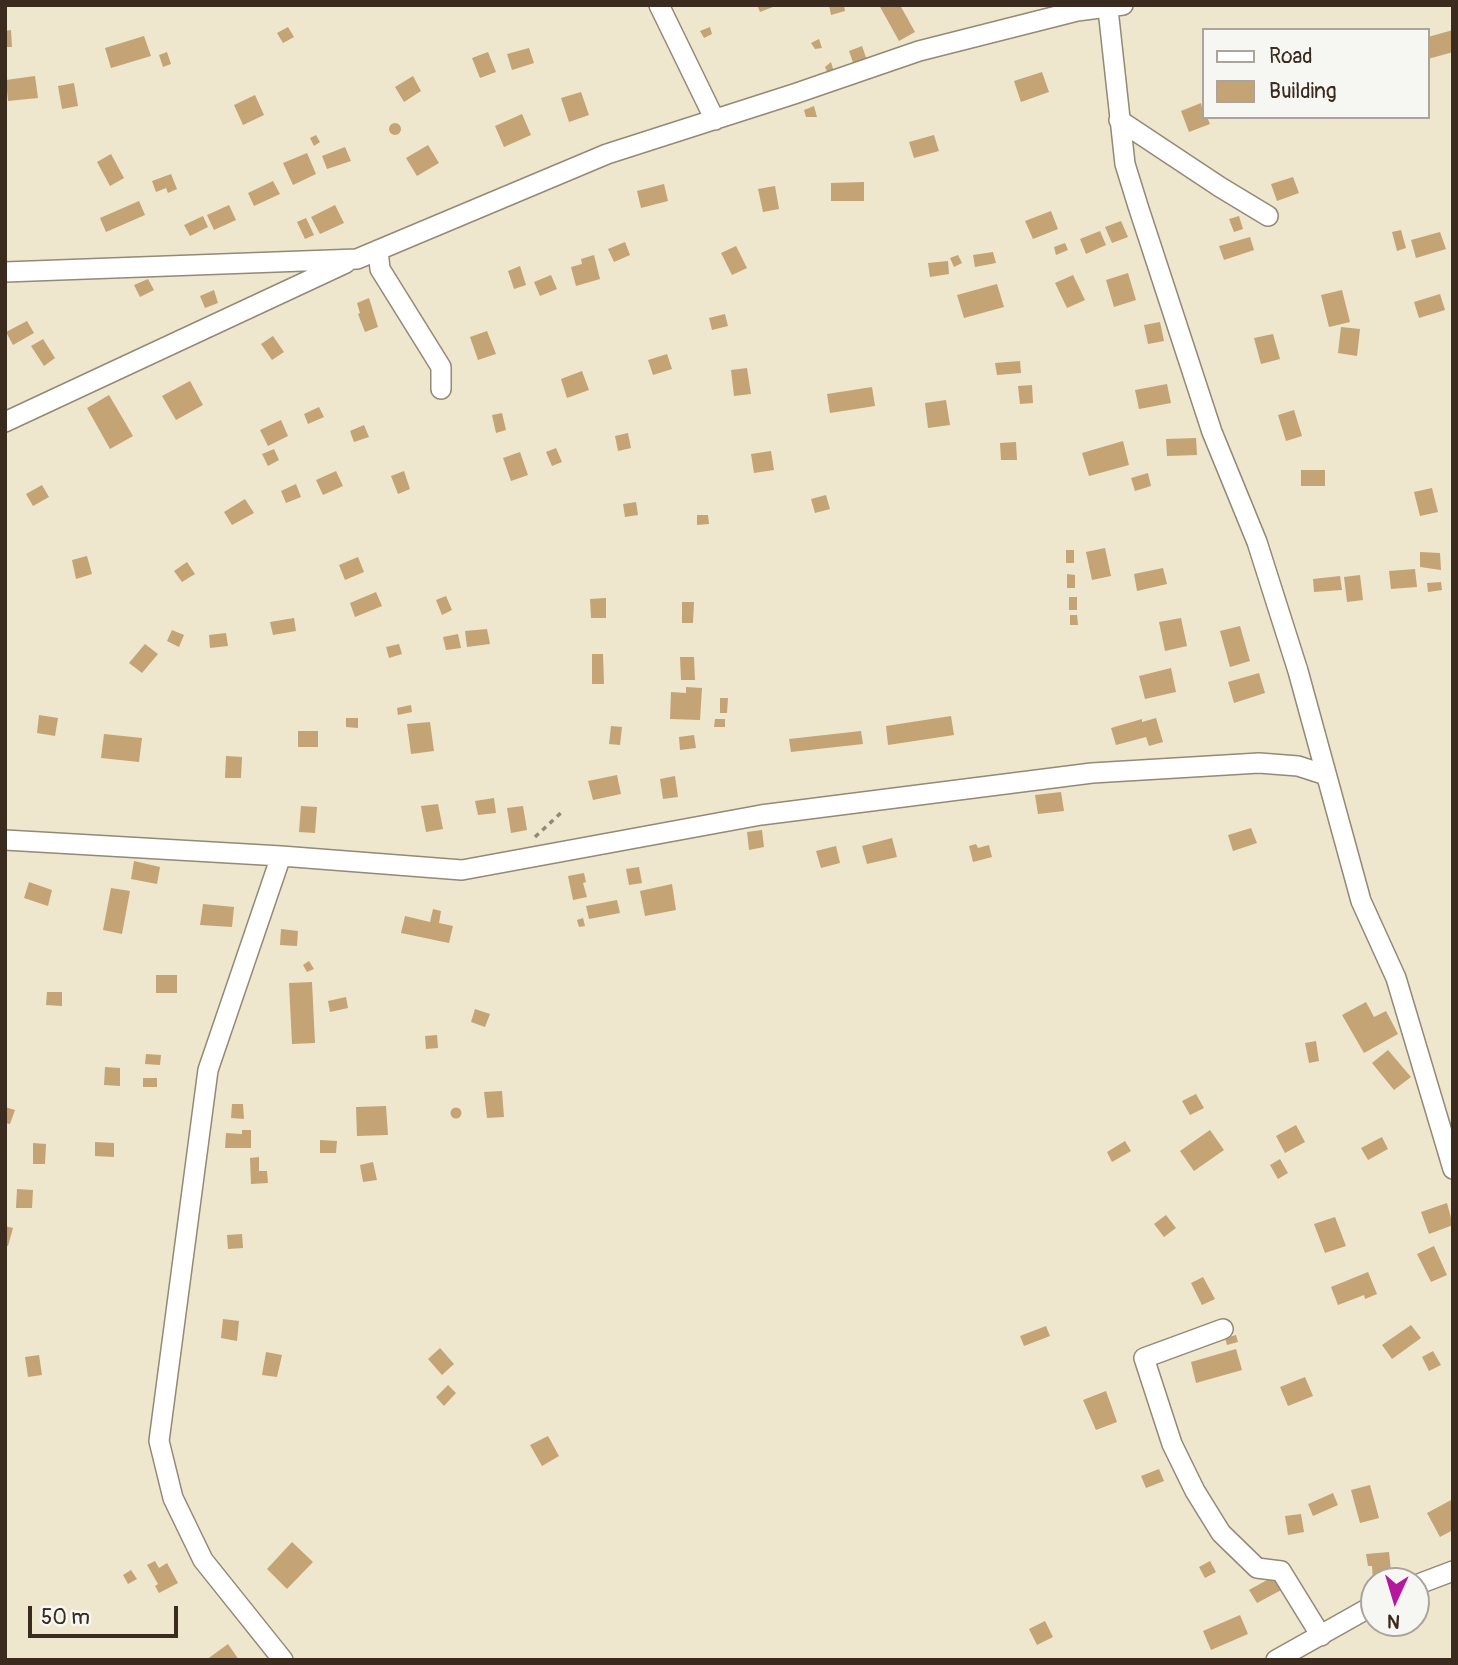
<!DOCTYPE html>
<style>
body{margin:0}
#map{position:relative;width:1458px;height:1665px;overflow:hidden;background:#eee7cd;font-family:Pangolin,sans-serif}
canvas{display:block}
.frame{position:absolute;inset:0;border:7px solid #3b2a1e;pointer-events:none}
.legend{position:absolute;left:1202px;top:28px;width:228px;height:91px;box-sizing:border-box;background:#f6f6f2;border:2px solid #aba49d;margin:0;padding:9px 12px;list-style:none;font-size:21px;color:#3b2a1e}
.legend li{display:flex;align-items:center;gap:14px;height:35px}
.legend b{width:35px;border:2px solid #aba49d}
.north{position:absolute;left:1360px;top:1567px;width:70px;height:70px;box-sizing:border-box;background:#f6f6f2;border:2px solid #aba49d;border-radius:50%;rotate:184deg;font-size:19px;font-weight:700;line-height:28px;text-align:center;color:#3b2a1e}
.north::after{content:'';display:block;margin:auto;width:24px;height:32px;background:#b5179e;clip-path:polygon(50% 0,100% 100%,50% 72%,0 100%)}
.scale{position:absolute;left:28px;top:1606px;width:150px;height:32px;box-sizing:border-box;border:4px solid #3b2a1e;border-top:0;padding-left:9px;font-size:21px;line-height:24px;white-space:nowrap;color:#3b2a1e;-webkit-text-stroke:5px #f6f6f2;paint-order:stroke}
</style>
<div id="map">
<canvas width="1458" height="1665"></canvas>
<div class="frame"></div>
<ul class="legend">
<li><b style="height:9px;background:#fff"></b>Road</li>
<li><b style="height:19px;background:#c4a375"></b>Building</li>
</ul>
<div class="north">N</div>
<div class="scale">50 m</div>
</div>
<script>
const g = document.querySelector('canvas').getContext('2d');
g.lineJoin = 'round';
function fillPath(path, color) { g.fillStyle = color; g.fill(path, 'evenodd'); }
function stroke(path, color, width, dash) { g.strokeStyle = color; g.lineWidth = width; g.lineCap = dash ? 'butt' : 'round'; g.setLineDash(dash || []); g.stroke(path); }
const building = new Path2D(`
 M757 5H778L760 12Z
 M829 5H844L845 11 831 15Z
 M879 5H900L915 32 899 41Z
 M288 27 294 37 283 43 277 33Z
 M710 27 712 34 704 38 700 31Z
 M11 30 12 47H5V31Z
 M1453 30V52L1428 59V37Z
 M144 36 151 56 111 68 105 48Z
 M819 39 822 48 815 49 811 43Z
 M862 46 868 63 855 68 849 51Z
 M529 48 534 63 512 70 507 54Z
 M167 52 171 64 163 67 159 55Z
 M488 52 496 72 480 78 472 58Z
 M831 62 834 72 828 74 825 67Z
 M1042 72 1049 92 1021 102 1014 81Z
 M35 76 38 98 8 101 6 80Z
 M413 76 421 91 404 102 395 87Z
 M74 83 78 106 62 109 58 86Z
 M581 92 589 115 569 122 561 98Z
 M255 95 264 115 243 125 234 105Z
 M1201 103 1204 117H1207L1210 124 1189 132 1181 111Z
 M814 106 817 117H806L804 110Z
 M522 114 531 135 504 147 495 126Z
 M389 129a6 6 0 1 1 12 0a6 6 0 1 1-12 0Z
 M316 135 320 142 314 146 310 138Z
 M934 135 939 151 914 158 909 142Z
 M428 145 439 163 417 176 406 158Z
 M345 147 351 161 327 169 322 156Z
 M307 153 316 174 293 185 283 163Z
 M111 154 124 178 110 186 97 162Z
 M171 174 177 189 168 193 166 188 156 192 152 181Z
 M1293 177 1299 193 1277 201 1271 184Z
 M273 181 280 194 254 206 248 193Z
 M864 182V201H831V183Z
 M664 184 668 201 641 208 637 191Z
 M775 186 779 209 763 212 758 189Z
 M139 201 145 215 106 232 100 218Z
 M229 205 236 220 214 230 207 215Z
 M335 205 344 223 320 234 311 217Z
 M1051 211 1058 229 1033 239 1025 221Z
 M203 216 208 227 190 236 184 225Z
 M1239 216 1243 229 1234 232 1229 219Z
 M306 218 314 235 305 239 297 222Z
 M1121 221 1128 237 1112 243 1105 227Z
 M1401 230 1406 248 1397 251 1392 232Z
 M1100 231 1106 245 1086 254 1080 239Z
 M1440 232 1446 249 1416 258 1411 240Z
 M1250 237 1254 250 1224 260 1219 246Z
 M625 242 630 255 614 262 608 249Z
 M1065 243 1068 250 1056 255 1054 247Z
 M736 246 747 268 732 275 721 253Z
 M993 252 996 263 975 267 973 255Z
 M594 255 600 279 576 286 571 267 582 264 581 259Z
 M958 255 962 263 954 267 950 258Z
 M948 261 949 274 930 277 928 263Z
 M520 266 526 285 514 289 508 271Z
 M1128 273 1136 300 1114 307 1106 280Z
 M551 275 557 289 540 296 534 282Z
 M1073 275 1085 300 1067 308 1055 283Z
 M148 279 154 290 140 297 134 285Z
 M997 284 1004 307 964 318 957 295Z
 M214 290 218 303 205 308 200 296Z
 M1342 290 1350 322 1329 327 1321 295Z
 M1440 294 1445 310 1419 318 1414 302Z
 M369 298 378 327 365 332 358 314 360 313 357 303Z
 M725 314 728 326 712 330 709 318Z
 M27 321 34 333 13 345 6 332Z
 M1160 322 1164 341 1148 344 1144 325Z
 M1341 327 1360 329 1357 356 1338 353Z
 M487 331 496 354 478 360 470 337Z
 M1273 334 1280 359 1261 364 1254 338Z
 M273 336 284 352 272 360 261 344Z
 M43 339 55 358 44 366 31 346Z
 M667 354 672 369 653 375 648 360Z
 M1020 361 1021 373 997 375 995 363Z
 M747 368 751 394 734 396 731 370Z
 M582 371 589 390 567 398 561 379Z
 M190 381 203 405 176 420 162 396Z
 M1167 384 1171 403 1139 409 1135 390Z
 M1032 385 1033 403 1020 404 1018 386Z
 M872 387 875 406 830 413 827 394Z
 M109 395 133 436 110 449 87 408Z
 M946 400 950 425 928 428 925 403Z
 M319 407 324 417 308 424 304 414Z
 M1294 410 1302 436 1286 441 1278 415Z
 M502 413 506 430 496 433 492 415Z
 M281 420 288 436 268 446 260 430Z
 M364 425 369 437 354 442 350 431Z
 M628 433 631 448 618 451 615 436Z
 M1196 438 1197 455 1167 456 1166 439Z
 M1123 441 1129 465 1089 476 1082 453Z
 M1016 442 1017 460H1001L1000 443Z
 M556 448 562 462 552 466 546 452Z
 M274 449 279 460 268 466 262 454Z
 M771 451 774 470 754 473 751 454Z
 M520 452 528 475 511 481 503 458Z
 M1301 470H1325V486H1301Z
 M336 471 343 486 323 495 316 480Z
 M404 471 410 489 398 494 391 476Z
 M1148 473 1151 486 1135 491 1131 478Z
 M296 484 301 497 286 503 281 491Z
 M42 485 49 497 33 506 26 494Z
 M1432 488 1438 512 1420 516 1414 492Z
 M826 495 830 509 815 513 811 499Z
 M245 499 254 513 232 525 224 512Z
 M636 502 638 515 625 517 623 504Z
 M697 515H708L709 524 697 525Z
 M1105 548 1111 576 1092 580 1086 552Z
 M1066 550H1074V563H1066Z
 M1420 552 1440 553 1441 570 1420 567Z
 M87 556 92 574 76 579 72 560Z
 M358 557 364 572 345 580 339 565Z
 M187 562 195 574 182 582 174 571Z
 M1163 568 1167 584 1137 591 1134 574Z
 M1415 569 1417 587 1391 589 1389 571Z
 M1067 574 1075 575V588H1067Z
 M1360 575 1363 600 1347 602 1344 577Z
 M1340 576 1342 590 1314 592 1313 579Z
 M1441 582 1442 590 1428 592 1427 583Z
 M376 592 382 606 355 617 350 603Z
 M446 596 452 610 442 615 436 600Z
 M1069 597H1077V610H1069Z
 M606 598V618H591L590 599Z
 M682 602H694L693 623H682Z
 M1070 615H1077L1078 625H1070Z
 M294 618 296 631 273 635 270 622Z
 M1181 618 1187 646 1165 651 1159 622Z
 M1240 626 1250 661 1230 667 1220 631Z
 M487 629 490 644 467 647 465 631Z
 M172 630 184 635 179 647 167 641Z
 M226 633 228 646 210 648 209 635Z
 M458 634 461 648 446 650 443 637Z
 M145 644 158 654 142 673 129 663Z
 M399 644 402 654 389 658 386 647Z
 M592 654H603L604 684H592Z
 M680 657H694L695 680H681Z
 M1171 668 1176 692 1145 699 1139 676Z
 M1259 673 1265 693 1234 703 1228 682Z
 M686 687 702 688 700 720 670 719 671 692 686 693Z
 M720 698H728L727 713H720Z
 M411 705 412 712 398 715 397 708Z
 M39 715 58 718 55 736 37 733Z
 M951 716 954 735 888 745 886 726Z
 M346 718H358V728L346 727Z
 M1156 718 1163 742 1149 746 1146 737 1116 745 1111 728 1142 719V722Z
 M715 719H725V727H714Z
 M430 722 434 751 411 754 407 724Z
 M611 726 622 727 620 745 609 744Z
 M298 731H318V747H298Z
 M861 731 863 744 791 752 789 739Z
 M104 734 142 738 139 762 101 758Z
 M694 735 696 748 680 750 679 737Z
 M226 756 242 757 241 778H225Z
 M617 775 621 794 593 800 588 781Z
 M675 776 678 797 663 799 660 779Z
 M1061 792 1064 811 1038 814 1035 795Z
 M494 798 496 813 478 815 475 801Z
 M438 804 443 829 426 832 421 806Z
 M301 806 317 807 315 833 299 832Z
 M523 806 527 830 511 833 507 808Z
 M1251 828 1257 843 1233 851 1228 835Z
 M762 830 764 847 749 850 747 832Z
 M892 838 897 857 867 864 862 846Z
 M976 844 978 848 989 845 992 857 973 862 969 846Z
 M836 846 840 863 821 868 816 851Z
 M134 861 160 867 157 884 131 879Z
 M639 867 642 883 629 885 626 869Z
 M584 873 586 882 583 883 587 897 573 900 568 876Z
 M29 882 52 890 48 906 24 898Z
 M672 884 676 910 645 916 640 891Z
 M111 888 130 891 122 934 103 930Z
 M617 900 620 913 589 919 586 906Z
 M203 904 234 907 232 927 200 925Z
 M433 909 441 911 439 923 453 926 449 943 401 933 405 916 430 922Z
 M583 918 585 926 579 927 577 920Z
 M281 929 298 931 297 946 280 945Z
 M309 961 314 969 307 972 303 965Z
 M156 975H177V993H156Z
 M312 982 315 1043 292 1044 289 983Z
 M47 992H62V1006L46 1005Z
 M346 997 348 1008 330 1012 328 1001Z
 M1366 1002 1374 1017 1386 1011 1398 1034 1364 1053 1342 1015Z
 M475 1009 490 1014 485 1027 471 1022Z
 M437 1035 438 1048 426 1049 425 1036Z
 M1316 1041 1319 1061 1309 1063 1305 1043Z
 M1388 1050 1411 1077 1394 1090 1372 1063Z
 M146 1054 161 1055 160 1065 145 1064Z
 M105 1067 120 1068V1086L104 1085Z
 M143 1078H157V1087H143Z
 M502 1091 504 1117 487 1118 484 1092Z
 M1196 1094 1204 1108 1190 1115 1182 1101Z
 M232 1104H243L244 1119 231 1118Z
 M386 1106 388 1135 357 1136 356 1107Z
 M5 1107 15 1110 10 1124 5 1123Z
 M450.5 1113a5.5 5.5 0 1 1 11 0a5.5 5.5 0 1 1-11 0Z
 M1296 1125 1305 1142 1285 1153 1276 1136Z
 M242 1130H251V1148H225L226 1133 242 1134Z
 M1210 1130 1224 1150 1194 1171 1180 1151Z
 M1382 1137 1388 1149 1368 1160 1361 1148Z
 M320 1140 337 1141 336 1153H320Z
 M1125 1141 1131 1151 1112 1162 1107 1152Z
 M95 1142 114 1143V1157L95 1156Z
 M33 1143 46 1144 45 1164H33Z
 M259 1157V1171H267L268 1183 251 1184 250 1158Z
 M1280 1159 1288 1173 1278 1179 1270 1165Z
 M373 1162 377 1180 363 1182 360 1165Z
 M17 1189 33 1190 32 1208H16Z
 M1447 1203 1453 1225 1429 1234 1421 1212Z
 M1166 1215 1176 1228 1164 1237 1154 1224Z
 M1335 1217 1346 1246 1325 1253 1314 1224Z
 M5 1226 13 1228 8 1246 5 1245Z
 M242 1234 243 1248 228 1249 227 1235Z
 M1434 1246 1447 1275 1431 1282 1417 1254Z
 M1368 1272 1377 1294 1365 1299 1364 1295 1338 1305 1331 1287Z
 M1203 1277 1215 1299 1202 1305 1191 1283Z
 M223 1319 239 1321 237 1341 221 1338Z
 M1411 1325 1421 1338 1392 1359 1382 1345Z
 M1046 1326 1050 1336 1024 1346 1020 1336Z
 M1236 1335 1238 1342 1227 1345 1225 1338Z
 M440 1348 454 1364 442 1375 428 1359Z
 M1236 1349 1242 1370 1196 1383 1191 1362Z
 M1433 1351 1441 1365 1429 1371 1422 1357Z
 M266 1352 282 1355 277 1377 262 1375Z
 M39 1355 42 1375 28 1377 25 1357Z
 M1305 1377 1313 1396 1288 1406 1280 1387Z
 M448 1385 456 1393 444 1406 436 1397Z
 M1106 1391 1117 1422 1096 1430 1083 1400Z
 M548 1436 559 1456 542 1466 530 1445Z
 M1159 1469 1164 1481 1146 1488 1141 1476Z
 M1370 1485 1379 1518 1360 1523 1351 1490Z
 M1333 1493 1338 1505 1313 1516 1308 1504Z
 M1453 1499V1530L1440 1537 1427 1513Z
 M1301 1514 1304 1532 1288 1535 1285 1516Z
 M292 1542 313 1562 287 1589 267 1569Z
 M1389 1552 1392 1581H1373L1372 1566H1368L1366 1554Z
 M155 1561 159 1568 167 1563 178 1583 159 1593 155 1586 158 1584 147 1565Z
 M1210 1561 1216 1572 1205 1578 1199 1567Z
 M131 1570 137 1579 128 1584 123 1575Z
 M1278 1574 1285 1588 1257 1603 1249 1590Z
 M1240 1615 1248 1634 1211 1650 1203 1631Z
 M1045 1621 1053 1637 1037 1645 1029 1629Z
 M228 1644 239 1660H206Z`);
const path = new Path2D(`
 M535 837 564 810`);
const minor = new Path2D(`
 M659 5 715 120
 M1108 9 1125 164 1138 206 1212 432 1257 542 1298 671 1361 901 1396 978 1453 1169
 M1119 120 1220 187 1268 216
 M378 250 380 269 441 367V389
 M5 272 357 259 607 154 794 94 919 51 1077 11 1123 5
 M5 422 346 263
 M5 840 281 856 462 870 761 815 1092 773 1259 763 1298 766 1326 775
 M281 856 208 1070 159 1441 173 1498 203 1560 283 1660
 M1223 1329 1144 1358 1172 1444 1195 1491 1221 1533 1257 1568 1281 1571 1321 1636
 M1416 1585 1453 1571
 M1276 1660 1374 1605`);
fillPath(building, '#c4a375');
stroke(minor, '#948876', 22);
stroke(path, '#948876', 3.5, [5, 5]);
stroke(minor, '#fff', 19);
</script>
